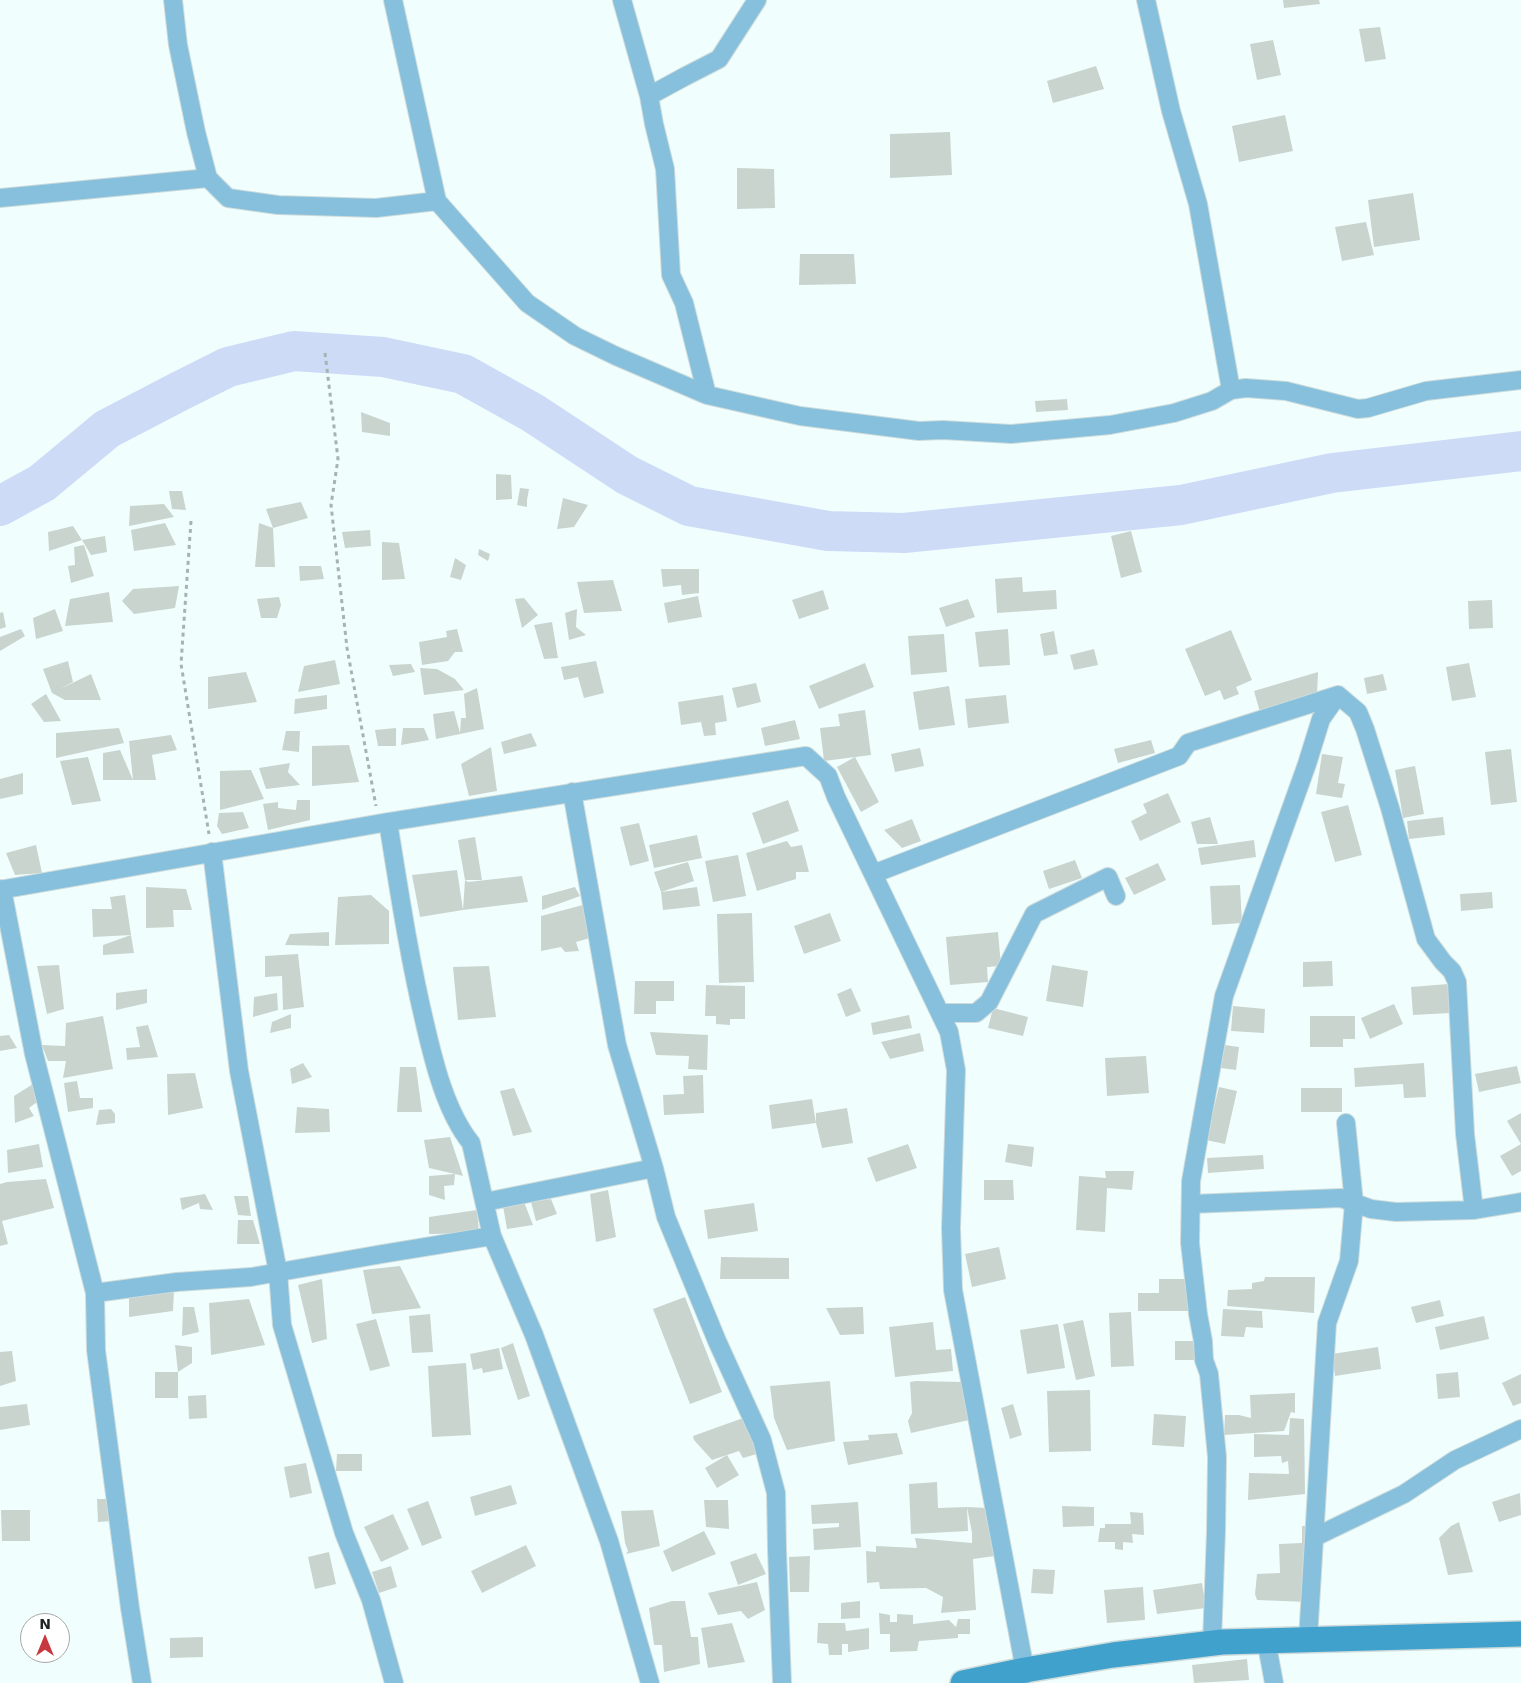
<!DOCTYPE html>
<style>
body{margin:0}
#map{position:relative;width:1521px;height:1683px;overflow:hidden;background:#f0fffe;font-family:"DejaVu Sans",sans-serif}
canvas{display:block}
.north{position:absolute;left:20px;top:1613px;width:50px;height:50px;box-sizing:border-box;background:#fff;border:1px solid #a5a7a7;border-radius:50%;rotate:0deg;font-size:14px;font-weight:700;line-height:20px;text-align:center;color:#1f2424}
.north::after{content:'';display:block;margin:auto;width:18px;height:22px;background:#c8383f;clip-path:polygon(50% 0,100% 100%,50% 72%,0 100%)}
</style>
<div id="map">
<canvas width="1521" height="1683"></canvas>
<div class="north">N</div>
</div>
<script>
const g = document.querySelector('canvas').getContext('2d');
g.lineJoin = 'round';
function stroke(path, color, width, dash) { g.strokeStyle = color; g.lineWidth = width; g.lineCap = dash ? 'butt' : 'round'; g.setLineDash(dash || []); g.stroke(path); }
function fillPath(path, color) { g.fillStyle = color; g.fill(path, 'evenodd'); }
const river = new Path2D(`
 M0 506 42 483 107 429 178 392 228 367 294 351 383 357 463 374 533 413 627 475 689 506 828 531 904 533 1181 505 1332 473 1521 451`);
const building = new Path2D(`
 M1283 0H1319L1320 4 1284 8Z
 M1380 27 1386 59 1365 62 1359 29Z
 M1273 40 1281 75 1257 80 1250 44Z
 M1096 66 1104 89 1053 103 1047 81Z
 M1285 115 1293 151 1239 162 1232 126Z
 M950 132 952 175 890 178V134Z
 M737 168 774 169 775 208 737 209Z
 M1413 193 1420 240 1374 247 1368 200Z
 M1366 222 1374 255 1342 261 1335 227Z
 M800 254H854L856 284 799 285Z
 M1067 399 1068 410 1036 412 1035 401Z
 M361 412 390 423V436L362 432Z
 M496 474 511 475 512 499 496 500Z
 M520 488 529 489 527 500V507L517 505Z
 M169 491H182L186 510 172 509Z
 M563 498 588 505 574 527 557 529Z
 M301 502 308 518 273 528 275 567H255L259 523 273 528 266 509Z
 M164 504 174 517 129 526 130 506Z
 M165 523 176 545 134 551 131 530Z
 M73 526 82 540 49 551 48 532Z
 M370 530 371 546 345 548 342 532Z
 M1131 531 1142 572 1121 578 1111 536Z
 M105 536 107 552 91 555 82 540Z
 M382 542 399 543 405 579 382 580Z
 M84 545 94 576 71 583 68 566 75 565 74 547Z
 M479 549 490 554 488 561 478 555Z
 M455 558 466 565 461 580 450 577Z
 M299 566H321L324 579 300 581Z
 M661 569H699V593L682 595 681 585 663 587Z
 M1022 577 1023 592 1056 590 1057 609 997 613 995 579Z
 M613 580 622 611 584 613 577 582Z
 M179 586 175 608 134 614 122 601 133 589Z
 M823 590 829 609 799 619 792 600Z
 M109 592 113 622 65 626 70 599Z
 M698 596 702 617 668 623 664 603Z
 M279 597 281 605 277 618H261L257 599Z
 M524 598 538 615 522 628 515 599Z
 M968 599 975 617 946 627 939 608Z
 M1492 600 1493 628 1469 629 1468 601Z
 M55 609 63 631 36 639 33 618Z
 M577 609 576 627 586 635 569 640 565 613Z
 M3 612 6 627 0 629V613Z
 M552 622 558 658 544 659 534 625Z
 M21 629 25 636 0 651V637Z
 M457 629 463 652H455L448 661 422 665 419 642 447 637 446 631Z
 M1008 629 1010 665 979 667 975 632Z
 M1231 630 1252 680 1236 687 1239 694 1224 700 1220 690 1205 696 1185 649Z
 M1054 631 1058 654 1044 656 1040 634Z
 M944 634 947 672 911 675 908 636Z
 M1094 649 1098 665 1074 670 1070 655Z
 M335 660 340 684 298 692 304 666Z
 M68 661 73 682 60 689 91 674 101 700H65L52 693 43 669Z
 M596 661 604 693 584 698 578 677 564 680 561 667Z
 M865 663 874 687 819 709 809 686Z
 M1469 663 1476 697 1452 701 1446 667Z
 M411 664 415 672 393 676 389 665Z
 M420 668 437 669 455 679 464 690 424 695Z
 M246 672 257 702 208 709V677Z
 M1318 672 1317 695 1260 712 1254 691Z
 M1383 674 1387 690 1367 694 1364 678Z
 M756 683 761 702 737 708 732 688Z
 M949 686 955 725 919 730 913 692Z
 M477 688 484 729 436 739 433 714 454 711 460 733 461 718H466L464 694Z
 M46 694 61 721 44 722 31 704Z
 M327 695V709L294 714 295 699Z
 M723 695 727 721 715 723 716 735 704 736 701 722 681 725 678 702Z
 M1006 695 1009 723 968 728 965 699Z
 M865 710 871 755 824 761 820 728 840 726 838 714Z
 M795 720 800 739 765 746 761 728Z
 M119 728 124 743 56 758V733Z
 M396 728V746H378L375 730Z
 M403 728H424L429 740 401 745Z
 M286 731H300L299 752 282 750Z
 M531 733 537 746 504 754 501 742Z
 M171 735 177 750 152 755 156 780H133L129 741Z
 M1151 740 1155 753 1118 763 1114 749Z
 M349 745 359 782 312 786V746Z
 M491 747 497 791 469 796 461 764Z
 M920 748 924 766 895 772 891 754Z
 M1511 749 1517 802 1491 805 1485 752Z
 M120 750 133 780H103V753Z
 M1322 754 1343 757 1338 783 1345 784 1342 798 1316 794Z
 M88 757 101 801 72 805 60 761Z
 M855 757 879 802 861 812 837 767Z
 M290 763 288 772 300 785 266 789 259 768Z
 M1415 766 1424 814 1403 818 1395 770Z
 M251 770 264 799 220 810V771Z
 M23 773V794L0 799V779Z
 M1168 793 1181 822 1140 841 1131 821 1147 813 1143 804Z
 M297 800H310V820L268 830 263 804 278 802V808L296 810Z
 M788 800 799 831 763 844 752 813Z
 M1348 805 1362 855 1335 862 1321 812Z
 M243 812 249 828 222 834 217 826 219 813Z
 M1210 817 1218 844H1197L1191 822Z
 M1443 817 1445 835 1409 839 1407 821Z
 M912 819 921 841 902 848 884 830Z
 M639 823 649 861 630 866 620 827Z
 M697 835 702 858 654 868 649 845Z
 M475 837 482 880H465L468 882 522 876 528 902 463 910 420 917 412 875 457 870 463 910 465 880 458 840Z
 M1254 840 1256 857 1201 865 1198 848Z
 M787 841 791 847 802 845 809 872H796V879L757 891 746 853Z
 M36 845 42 873 15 875 6 853Z
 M738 855 746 896 713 902 705 861Z
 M1075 860 1082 878 1049 889 1043 871Z
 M688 862 694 881 661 892 654 872Z
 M1158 863 1166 880 1134 895 1125 878Z
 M1240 885 1242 923 1212 925 1210 886Z
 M146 887 186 889 192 910H173L174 927 146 928Z
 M575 887 580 896 542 910V896Z
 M697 887 700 906 663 910 661 892Z
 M1492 892 1493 908 1461 911 1460 894Z
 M125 895 131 935 134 953 103 955V945L131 935 93 937 92 909H112L110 897Z
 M371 895 389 911V944L335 945 338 897Z
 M583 905 590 938 576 942 579 951 565 952 561 947 541 951V916Z
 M752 913 754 982 719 983 717 914Z
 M830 913 841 941 804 954 794 926Z
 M329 932V946L285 945 290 934Z
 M998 932 1001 966 987 967 988 982 950 985 946 937Z
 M298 954 304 1007 283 1010 282 976 265 977V956Z
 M1332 961 1333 986 1303 987V962Z
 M59 965 64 1009 47 1014 37 966Z
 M1052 965 1088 971 1083 1007 1046 1001Z
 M489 966 496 1017 458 1020 453 967Z
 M635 981H674V1001H656V1014H634Z
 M1448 984 1450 1013 1413 1015 1411 987Z
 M706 985 745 986V1019H730V1025L716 1024V1016H705Z
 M851 988 861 1011 846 1017 837 994Z
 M147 989V1003L116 1010V993Z
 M277 993 278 1010 253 1017 254 997Z
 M1394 1004 1403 1024 1370 1039 1361 1018Z
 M1233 1006 1265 1009 1264 1033 1231 1031Z
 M993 1008 1028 1017 1023 1036 988 1028Z
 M291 1014V1028L270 1033 272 1022Z
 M909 1015 912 1028 873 1035 871 1023Z
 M103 1016 113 1069 63 1078 66 1061H48L42 1045 65 1046 66 1023Z
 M1310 1016H1355V1039H1343V1047H1310Z
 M148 1025 158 1057 127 1060 126 1048 140 1047 136 1027Z
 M650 1032 708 1035 707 1070 688 1069 689 1056 656 1055Z
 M920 1033 924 1051 890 1059 881 1042Z
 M9 1035 17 1048 0 1051V1036Z
 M1225 1045 1239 1047 1236 1070 1221 1068Z
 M1146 1056 1149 1093 1107 1096 1105 1058Z
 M303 1063 312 1077 292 1084 290 1069Z
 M1424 1063 1426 1097 1404 1098 1403 1084 1355 1087 1354 1068Z
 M1517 1066 1521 1083 1479 1092 1475 1074Z
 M400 1067H416L422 1112H397Z
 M195 1073 203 1108 168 1115 167 1074Z
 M703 1075 704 1113 664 1115 663 1095 684 1094 683 1076Z
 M77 1081 80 1098H93V1108L68 1112 64 1083Z
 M33 1084 37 1102 29 1108 34 1116 15 1123 14 1096Z
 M1219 1087 1237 1091 1225 1144 1206 1140Z
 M514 1088 532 1132 513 1136 500 1091Z
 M1301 1088H1342V1112H1301Z
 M812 1099 816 1123V1113L847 1108 853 1143 822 1148 816 1123 772 1129 769 1105Z
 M297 1107 329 1109 330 1132 295 1133Z
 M111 1109 115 1114V1123L96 1125 99 1110Z
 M1521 1113V1171L1512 1176 1500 1156 1521 1144 1507 1121Z
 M450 1137 463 1176 455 1174 454 1185 444 1186 445 1200 429 1195V1176L455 1174 429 1168 424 1140Z
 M39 1144 43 1167 8 1173 7 1150Z
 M908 1144 917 1168 876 1182 867 1158Z
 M1008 1144 1034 1147 1032 1167 1005 1162Z
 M1263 1155 1264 1169 1208 1173 1207 1158Z
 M1105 1171H1134L1132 1190 1107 1188 1105 1232 1076 1230 1079 1176 1106 1178Z
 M46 1179 54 1208 2 1221 8 1244 0 1246V1184L7 1182Z
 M984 1180H1013L1014 1200H984Z
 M608 1190 616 1237 596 1242 590 1194Z
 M205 1194 213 1210 200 1209 199 1203 182 1210 180 1198Z
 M234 1196H248L251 1216 238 1215Z
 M551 1199 557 1214 536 1221 531 1202Z
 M524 1202 533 1225 507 1229 503 1206Z
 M754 1203 758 1231 708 1239 704 1210Z
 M477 1210 479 1233 429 1234V1217Z
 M238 1220H253L260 1244H237Z
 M999 1247 1006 1279 972 1287 965 1254Z
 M721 1257 789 1258V1279H720Z
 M400 1266 421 1308 372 1314 363 1270Z
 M1265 1277H1315L1314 1313 1227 1306 1228 1290 1252 1289V1283L1264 1281Z
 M322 1279 327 1339 312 1343 298 1285Z
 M1159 1279H1189V1311H1138V1293H1159Z
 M174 1290 173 1311 129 1317V1297Z
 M685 1297 722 1392 690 1404 653 1309Z
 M249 1299 265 1345 211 1355 209 1303Z
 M1440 1300 1444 1316 1416 1323 1411 1307Z
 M183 1307H194L199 1332 182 1336Z
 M863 1307 864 1334 840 1335 826 1308Z
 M1223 1309 1262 1311 1263 1328 1246 1327 1244 1337 1221 1336Z
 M1131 1312 1134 1366 1111 1367 1109 1313Z
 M430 1314 433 1352 412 1353 409 1316Z
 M1484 1316 1489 1339 1440 1350 1435 1327Z
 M376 1319 390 1366 370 1371 356 1324Z
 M1083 1320 1095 1376 1076 1380 1063 1324Z
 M933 1322 936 1350 951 1349 953 1371 895 1377 889 1327Z
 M1058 1324 1065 1368 1027 1374 1020 1330Z
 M1175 1341H1203L1204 1360H1175Z
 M513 1343 530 1396 518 1400 501 1348Z
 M175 1345 192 1347V1363L178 1372V1398H155V1372H178Z
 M1378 1347 1381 1369 1335 1376 1332 1354Z
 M499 1348 503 1369 483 1373 482 1368 473 1370 470 1354Z
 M12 1351 16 1381 0 1386V1352Z
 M466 1363 471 1435 432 1437 428 1366Z
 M1458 1372 1460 1397 1438 1399 1436 1374Z
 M1521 1374V1403L1513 1406 1502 1383Z
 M830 1381 835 1441 787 1450 774 1418 770 1386Z
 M916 1381 963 1382 969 1420 911 1433 908 1421 912 1413 910 1382Z
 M1090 1390 1091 1451 1049 1452 1047 1391Z
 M1295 1393V1413L1291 1412 1284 1431 1224 1435 1225 1415H1239L1251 1418 1250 1395Z
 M206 1395 207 1418 189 1419 188 1396Z
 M27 1404 30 1425 0 1430V1407Z
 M1013 1404 1022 1435 1010 1439 1001 1408Z
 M1154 1414 1186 1416 1184 1447 1152 1445Z
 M746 1417 760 1453 743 1458 739 1451 727 1455 739 1475 717 1488 705 1468 727 1455 712 1460 694 1440 693 1436Z
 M1290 1418 1304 1419 1305 1494 1248 1500 1249 1473 1289 1474 1288 1461 1282 1463 1281 1456 1254 1457V1434L1289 1435Z
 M897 1433 903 1454 848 1465 843 1442 869 1440 868 1435Z
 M337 1454H362V1471H336Z
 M306 1463 312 1493 290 1498 284 1467Z
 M937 1482 938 1508 967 1507 988 1508 995 1556 973 1559 976 1610 941 1613 943 1597 926 1588 880 1589 879 1582 867 1583 866 1551 876 1552V1546L917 1548 915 1538 972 1543V1533L967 1507 968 1531 911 1534 909 1484Z
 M511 1485 517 1504 475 1516 470 1497Z
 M1520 1493 1521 1515 1499 1522 1492 1502Z
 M97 1499H110L111 1521 98 1522Z
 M704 1500H728L729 1529 706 1527Z
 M428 1501 442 1538 422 1546 407 1509Z
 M858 1502 861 1547 814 1550 813 1529 839 1527V1523L812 1524 811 1505Z
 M1062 1506 1094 1507V1526L1063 1527Z
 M1 1510H30V1541H2Z
 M653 1510 660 1546 626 1554 628 1551 625 1543 621 1511Z
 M1130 1512 1143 1513 1144 1535 1132 1534 1133 1543 1123 1542V1550L1115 1549V1542H1098L1100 1528H1105V1524H1131Z
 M393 1514 409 1549 381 1562 364 1527Z
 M1459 1522 1473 1572 1448 1575 1439 1538 1451 1526Z
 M1302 1526H1310L1308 1602 1257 1600 1255 1594 1257 1574 1280 1573 1279 1544 1302 1543Z
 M704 1531 716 1554 672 1572 663 1551Z
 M526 1545 536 1566 482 1593 471 1571Z
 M329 1552 336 1584 315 1589 308 1557Z
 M756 1553 766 1574 738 1585 730 1562Z
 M810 1556 809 1592H790L789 1557Z
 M391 1566 397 1587 379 1593 372 1572Z
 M1033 1569 1055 1570 1053 1594 1031 1593Z
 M757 1582 765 1610 748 1619 741 1611 718 1615 708 1593Z
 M1202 1583 1206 1608 1157 1614 1153 1590Z
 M1143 1587 1145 1620 1107 1623 1104 1590Z
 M672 1601H685L691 1637H698L700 1664 664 1672 662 1645H654L649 1608Z
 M860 1601V1618L841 1619V1603Z
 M879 1613 890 1615V1622H897V1614L913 1615V1624L949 1620 956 1627 958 1619H970V1634H958V1638L919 1641 917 1651 890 1652V1634H880Z
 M732 1623 745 1662 708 1668 701 1628Z
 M818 1623H845L846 1631 869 1628V1649L848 1652V1644H842V1655H829L828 1644 817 1643Z
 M203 1637V1657L170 1658V1638Z
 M1247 1659 1249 1680 1194 1683 1192 1665Z`);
const path = new Path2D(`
 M325 353 338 459 331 505 347 648 376 806
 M191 521 181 664 209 834`);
const street = new Path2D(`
 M173 0 178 45 196 132 208 178 228 198 278 205 376 208 437 201 527 303 575 336 616 356 707 395 800 416 919 431 943 430 1011 434 1110 425 1174 413 1212 401 1231 390 1246 388 1286 391 1358 409 1368 408 1426 391 1521 380
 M393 0 437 201
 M622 0 649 96 654 124 665 169 671 275 684 303 707 395
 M1146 0 1171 111 1198 204 1231 390
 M649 96 684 77 719 59 757 0
 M0 198 208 178
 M1338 695 1358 712 1365 729 1390 808 1426 939 1443 962 1452 971 1457 982 1465 1134 1474 1210
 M572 792 617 1045 654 1168 666 1217 717 1341 762 1440 776 1493 777 1550 782 1683
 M388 822C399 890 409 957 425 1024 434 1063 446 1112 471 1143L492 1236 534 1335 609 1541 650 1683
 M212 852 239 1071 278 1272 282 1325 344 1533 371 1600 394 1683
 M873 874 1179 756 1188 743 1338 695
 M2 889 34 1054 95 1293 96 1350 130 1608 142 1683
 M0 890 388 822 806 756 828 776 836 797 949 1032 956 1070 951 1228 953 1290 1025 1670 1021 1680
 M940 1013H976L989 1002 1034 914 1108 877 1116 896
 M485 1202 654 1168
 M1191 1204 1341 1198 1371 1209 1396 1212 1474 1210 1521 1202
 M95 1293 177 1282 251 1277 382 1254 492 1236
 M1315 1537 1404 1494 1455 1460 1521 1429
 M1308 1639 1327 1323 1349 1261 1354 1203 1346 1123
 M1266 1640 1274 1683
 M1212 1643 1216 1531 1217 1457 1209 1374 1204 1360 1203 1341 1198 1314 1190 1243 1191 1181 1224 996 1307 764 1321 719 1338 695`);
const secondary = new Path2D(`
 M963 1683 1025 1670 1113 1655 1222 1642 1521 1634`);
stroke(river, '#cedbf7', 40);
fillPath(building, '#c9d4ce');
stroke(street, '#cfdcdb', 20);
stroke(secondary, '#cfdcdb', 28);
stroke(path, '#a7b2b2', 3, [4, 4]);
stroke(street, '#86c0dd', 18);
stroke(secondary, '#40a1cd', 25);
</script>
